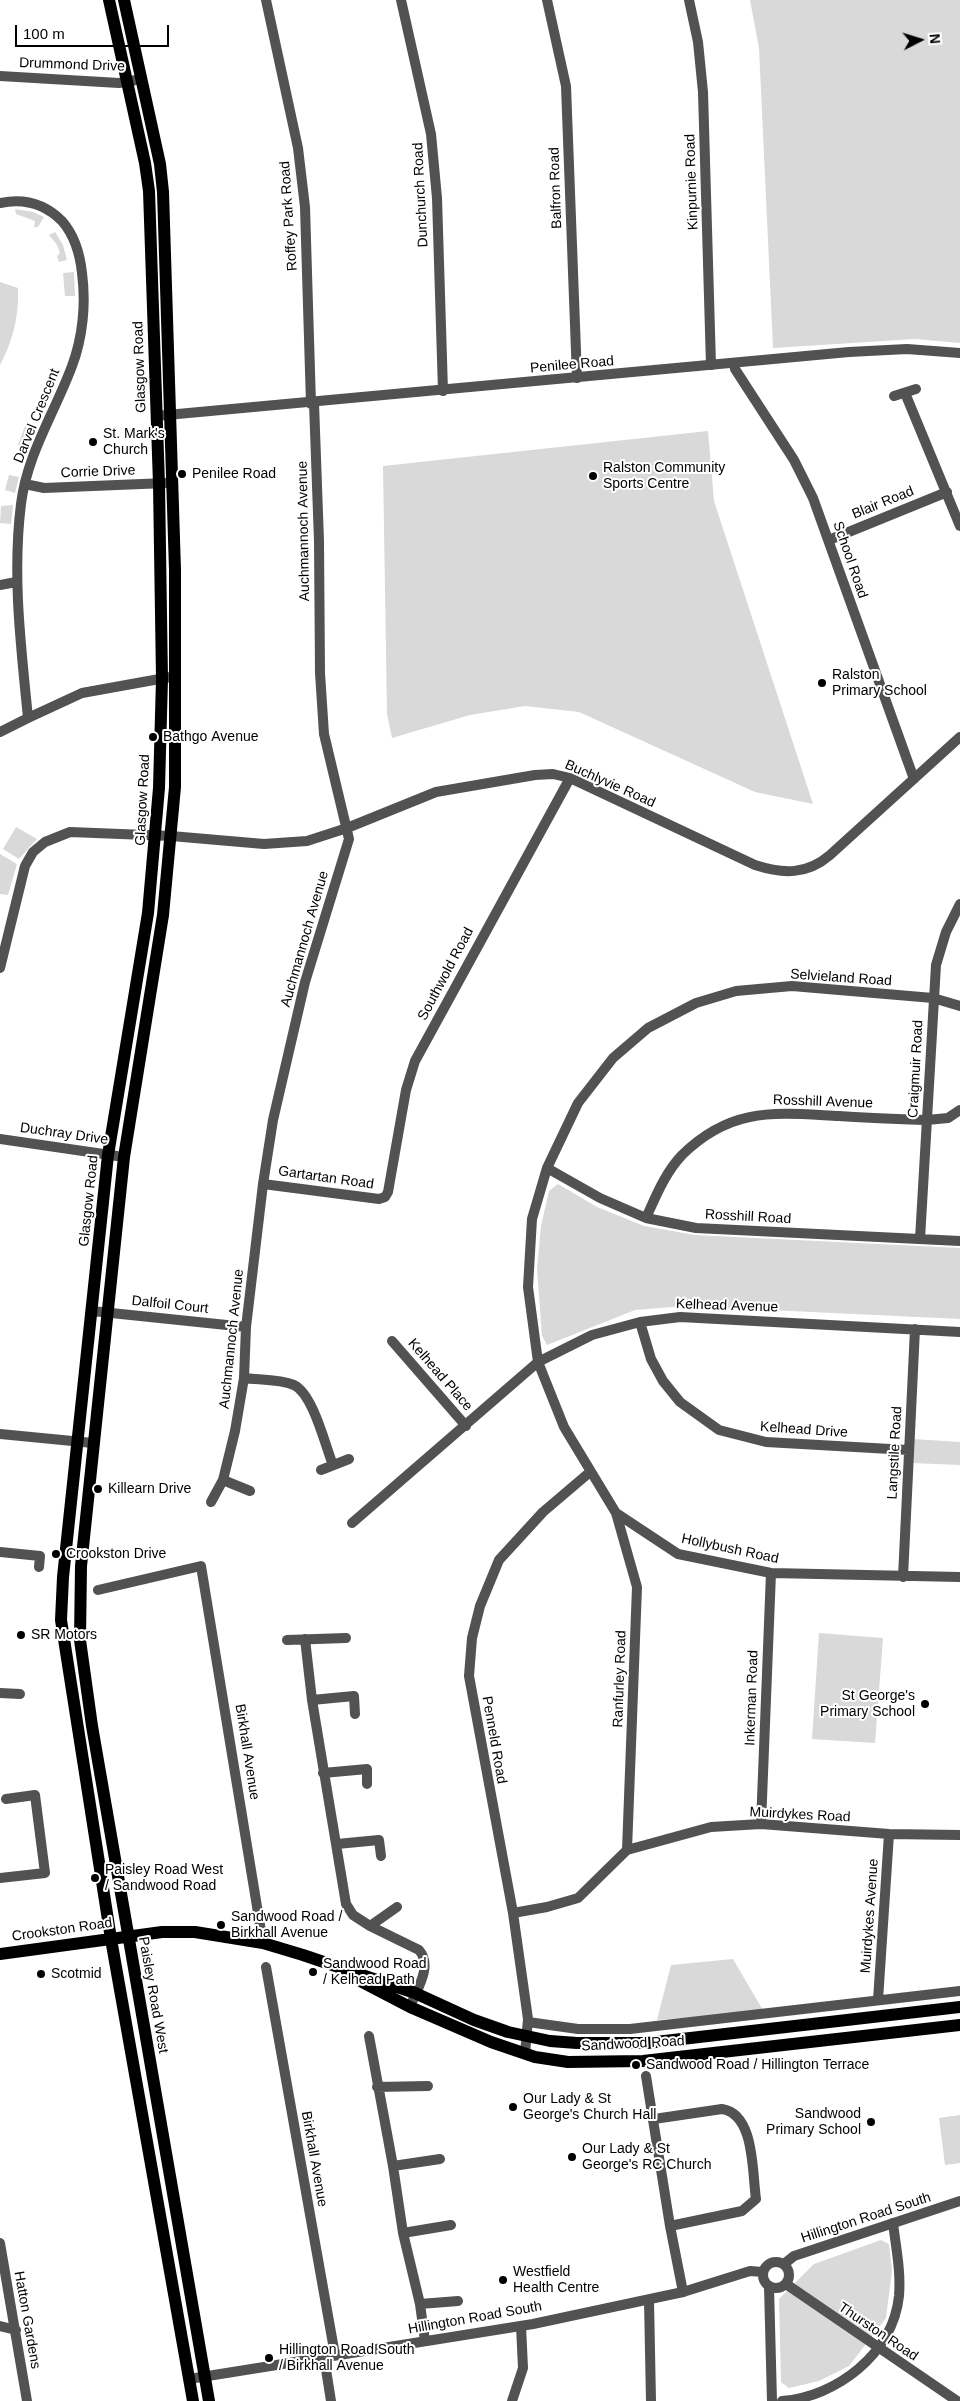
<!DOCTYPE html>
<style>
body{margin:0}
#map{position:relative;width:960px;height:2401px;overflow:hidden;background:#fff;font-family:Helvetica,sans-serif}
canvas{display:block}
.north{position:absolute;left:895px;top:15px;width:50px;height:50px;-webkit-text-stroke:4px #fff;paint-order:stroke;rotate:85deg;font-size:14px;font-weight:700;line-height:20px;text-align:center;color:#000}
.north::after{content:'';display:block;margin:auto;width:18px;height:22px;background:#000;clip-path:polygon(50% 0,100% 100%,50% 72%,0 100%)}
.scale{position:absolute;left:15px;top:25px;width:154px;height:22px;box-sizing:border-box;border:2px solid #000;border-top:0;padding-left:6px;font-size:15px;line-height:18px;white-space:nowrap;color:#000;-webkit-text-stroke:4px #fff;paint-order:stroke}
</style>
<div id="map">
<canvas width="960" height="2401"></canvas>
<div class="north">N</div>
<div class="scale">100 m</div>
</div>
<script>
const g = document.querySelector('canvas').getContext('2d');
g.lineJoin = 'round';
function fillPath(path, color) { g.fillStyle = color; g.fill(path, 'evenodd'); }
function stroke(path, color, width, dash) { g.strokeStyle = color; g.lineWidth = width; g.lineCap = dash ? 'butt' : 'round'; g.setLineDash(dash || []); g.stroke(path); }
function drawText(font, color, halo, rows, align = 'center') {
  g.font = font + ' Helvetica,sans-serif'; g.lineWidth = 4; g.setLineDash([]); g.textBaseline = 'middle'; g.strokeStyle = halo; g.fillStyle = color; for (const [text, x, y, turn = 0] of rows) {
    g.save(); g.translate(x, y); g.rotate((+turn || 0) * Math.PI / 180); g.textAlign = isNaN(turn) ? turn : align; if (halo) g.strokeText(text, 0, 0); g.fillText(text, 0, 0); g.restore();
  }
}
const green = new Path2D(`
 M750 0H960V343L915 339 773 348 759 48Z
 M15 209 33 212 44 217 38 227H34L35 221 16 214Z
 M55 232 63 245 67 260 59 262 57 256 60 253 57 245 49 235Z
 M74 272 75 296H65L63 273Z
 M0 282 18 288C19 317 13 340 0 365Z
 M25 426 34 430 28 449 18 445Z
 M708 431 714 501 813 804 755 792 579 712 525 706 470 715 392 738 387 714 383 466Z
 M9 475 19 477 15 493 5 490Z
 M13 505 11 524 0 523 1 506Z
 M16 827 37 839 19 859 3 849Z
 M0 854 17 864 8 895 0 894Z
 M558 1184 597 1207 644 1226 695 1235 960 1248V1319L684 1306 635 1310 547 1345 542 1336 537 1269 541 1226 549 1191Z
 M913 1439 960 1442V1465L912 1463Z
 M819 1633 883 1638 875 1743 812 1739Z
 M733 1959 764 2012 657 2020 671 1965Z
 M960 2115V2163L945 2165 939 2118Z
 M881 2240 889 2244 892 2271 886 2318 849 2366 819 2381 789 2388 781 2382 779 2299 814 2264Z`);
const minor = new Path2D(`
 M266 0 298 148 305 207 311 404
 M401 0 431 134 437 198 443 391
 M547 0 566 86 577 378
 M689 0 698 42 703 92 711 365
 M0 76 119 83 142 79
 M0 203C24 198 45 204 62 221 75 236 80 254 82 273 86 303 83 337 72 366 55 412 27 454 21 504 12 576 21 646 28 718L82 693 176 676
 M734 363 735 369 794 460 813 498 914 779
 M905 393 960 526
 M894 396 916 389
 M25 484 44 488 166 483
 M829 540 947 492
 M0 585 16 582
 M0 732 28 718
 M0 968 25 866 33 852 45 842 70 832 171 836 264 844 307 841 347 828 436 792 535 775 553 774 570 778 755 865C783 874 807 875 830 855L960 737
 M960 1006 933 998 792 986 736 991 696 1003 648 1028 613 1058 578 1103 547 1168 532 1219 528 1287 538 1362 564 1427 616 1513 678 1554 771 1573 960 1577
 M0 1139 124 1157
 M547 1168 600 1198 646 1218 696 1228 960 1241
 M263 1184 379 1199 385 1197 388 1192 406 1090 415 1061 570 778
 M646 1218C656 1196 665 1173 682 1155 732 1106 776 1113 839 1116 868 1118 898 1119 927 1120L948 1118 960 1110
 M920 1239 936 965 946 932 960 904
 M92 1311 246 1327
 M640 1322 651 1359 663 1381 680 1402 719 1430 766 1442 908 1450
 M392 1341 466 1426
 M244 1378C259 1380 279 1379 294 1385 313 1394 325 1445 333 1465
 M0 1434 93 1443
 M321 1470 349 1459
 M223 1480 250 1491
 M211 1502 223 1480 235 1431 244 1378 246 1327 263 1184 273 1120 305 982 349 839 324 734 320 673 319 541 314 403
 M616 1513 637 1587 627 1850
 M352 1523 538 1362 592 1335 640 1322 680 1317 960 1332
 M0 1552 40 1556 39 1567
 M903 1577 915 1329
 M98 1590 201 1566 263 1943
 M305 1639 312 1700
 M287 1640 346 1638
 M0 1693 20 1694
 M355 1714 354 1696 312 1700 346 1904 353 1915 370 1926 419 1950C433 1966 417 1989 410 2007
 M323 1773 367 1769V1784
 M761 1824 771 1573
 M337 1844 379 1840 381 1856
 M0 1878 45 1873 35 1795 6 1799
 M513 1913 547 1907 578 1898 627 1850 711 1827 761 1824 889 1834 960 1835
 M370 1926 397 1907
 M266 1967 335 2355
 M878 2000 889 1834
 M528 2022 578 2029H630L960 1991
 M369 2036 393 2166 403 2233
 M525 2054 528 2019 513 1913 469 1676 472 1638 480 1606 499 1560 543 1512 590 1472
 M646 2076 670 2226 683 2292
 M377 2087 428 2086
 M654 2119 722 2109C755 2114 752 2172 756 2199L742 2211 670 2226
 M393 2166 440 2159
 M0 2243 27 2401
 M786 2284 957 2401
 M769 2286 772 2401
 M649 2300 651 2401
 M420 2304 458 2301
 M0 2326 16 2330
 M425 2341 420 2304 403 2233 451 2225
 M324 2357 331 2401
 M512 2401 523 2368 521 2326
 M782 2401C836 2397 893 2354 899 2296 901 2271 896 2248 893 2223`);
const tertiary = new Path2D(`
 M156 416 849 352 907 349 960 353
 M763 2275a13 13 0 1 1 26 0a13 13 0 1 1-26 0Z
 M784 2264 794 2256 960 2201
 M189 2379 533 2324 683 2292 750 2271 763 2272`);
const primary = new Path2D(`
 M109 0 145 163 149 191 159 484 162 679 159 788 148 913 108 1155 63 1577 61 1620 111 1939 193 2401
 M124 0 160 164 163 192 175 570V787L163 915 124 1157 81 1566 80 1640 92 1726 209 2401
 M0 1954 162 1932H195L263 1943 303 1955 415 1993 474 2020 508 2032 550 2041 577 2043H647L960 2007
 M362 1982 410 2007 491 2042 535 2057 568 2062 643 2061 960 2025`);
const markers = [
 [93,442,5,"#000"],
 [182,474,5,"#000"],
 [593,476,5,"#000"],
 [822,683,5,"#000"],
 [153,737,5,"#000"],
 [98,1489,5,"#000"],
 [56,1554,5,"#000"],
 [21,1635,5,"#000"],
 [925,1704,5,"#000"],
 [95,1878,5,"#000"],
 [221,1925,5,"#000"],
 [313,1972,5,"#000"],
 [41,1974,5,"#000"],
 [636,2065,5,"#000"],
 [513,2107,5,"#000"],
 [871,2122,5,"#000"],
 [572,2157,5,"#000"],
 [503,2280,5,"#000"],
 [269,2358,5,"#000"]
];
const streetNames = [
 ["Drummond Drive",72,65,2],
 ["Kinpurnie Road",692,182,-92],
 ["Balfron Road",556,188,-92],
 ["Dunchurch Road",421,195,-93],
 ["Roffey Park Road",289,216,-94],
 ["Penilee Road",572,365,-5],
 ["Glasgow Road",140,367,-92],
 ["Darvel Crescent",37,416,-68],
 ["Corrie Drive",98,472,-2],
 ["Blair Road",883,503,-22],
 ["Auchmannoch Avenue",304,531,-91],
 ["School Road",850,560,71],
 ["Buchlyvie Road",610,784,24],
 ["Glasgow Road",143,800,-87],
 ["Auchmannoch Avenue",305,939,-74],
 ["Southwold Road",446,974,-62],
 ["Selvieland Road",841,978,4],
 ["Craigmuir Road",916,1069,-87],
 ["Rosshill Avenue",823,1102,2],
 ["Duchray Drive",64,1134,8],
 ["Gartartan Road",326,1178,8],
 ["Glasgow Road",89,1201,-84],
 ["Rosshill Road",748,1217,3],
 ["Dalfoil Court",170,1305,6],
 ["Kelhead Avenue",727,1306,2],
 ["Auchmannoch Avenue",232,1339,-84],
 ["Kelhead Place",440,1375,49],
 ["Kelhead Drive",804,1430,4],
 ["Langstile Road",895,1453,-87],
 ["Hollybush Road",730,1549,12],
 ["Ranfurley Road",620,1679,-88],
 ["Inkerman Road",752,1698,-88],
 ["Penneld Road",494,1740,80],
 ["Birkhall Avenue",247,1752,81],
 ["Muirdykes Road",800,1815,3],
 ["Muirdykes Avenue",870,1916,-86],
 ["Crookston Road",62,1930,-8],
 ["Paisley Road West",153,1995,80],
 ["Sandwood Road",633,2044,-3],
 ["Birkhall Avenue",314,2159,80],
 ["Hillington Road South",866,2218,-18],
 ["Hillington Road South",475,2318,-10],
 ["Hatton Gardens",27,2320,80],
 ["Thurston Road",878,2332,34]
];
const poiNames = [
 ["St. Mark's",103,434],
 ["Church",103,450],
 ["Ralston Community",603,468],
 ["Sports Centre",603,484],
 ["Penilee Road",192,474],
 ["Ralston",832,675],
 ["Primary School",832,691],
 ["Bathgo Avenue",163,737],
 ["Killearn Drive",108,1489],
 ["Crookston Drive",66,1554],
 ["SR Motors",31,1635],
 ["St George's",915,1696,"right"],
 ["Primary School",915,1712,"right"],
 ["Paisley Road West",105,1870],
 ["/ Sandwood Road",105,1886],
 ["Sandwood Road /",231,1917],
 ["Birkhall Avenue",231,1933],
 ["Sandwood Road",323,1964],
 ["/ Kelhead Path",323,1980],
 ["Scotmid",51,1974],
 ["Sandwood Road / Hillington Terrace",646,2065],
 ["Our Lady & St",523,2099],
 ["George's Church Hall",523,2115],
 ["Sandwood",861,2114,"right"],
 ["Primary School",861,2130,"right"],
 ["Our Lady & St",582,2149],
 ["George's RC Church",582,2165],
 ["Westfield",513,2272],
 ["Health Centre",513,2288],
 ["Hillington Road South",279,2350],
 ["/ Birkhall Avenue",279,2366]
];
fillPath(green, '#d9d9d9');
stroke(minor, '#525252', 10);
stroke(tertiary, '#525252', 10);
stroke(primary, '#000', 12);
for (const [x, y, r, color] of markers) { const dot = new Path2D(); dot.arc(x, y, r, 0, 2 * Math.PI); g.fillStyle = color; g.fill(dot); stroke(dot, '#fff', 2); }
drawText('14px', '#000', '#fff', streetNames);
drawText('14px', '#000', '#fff', poiNames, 'left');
</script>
